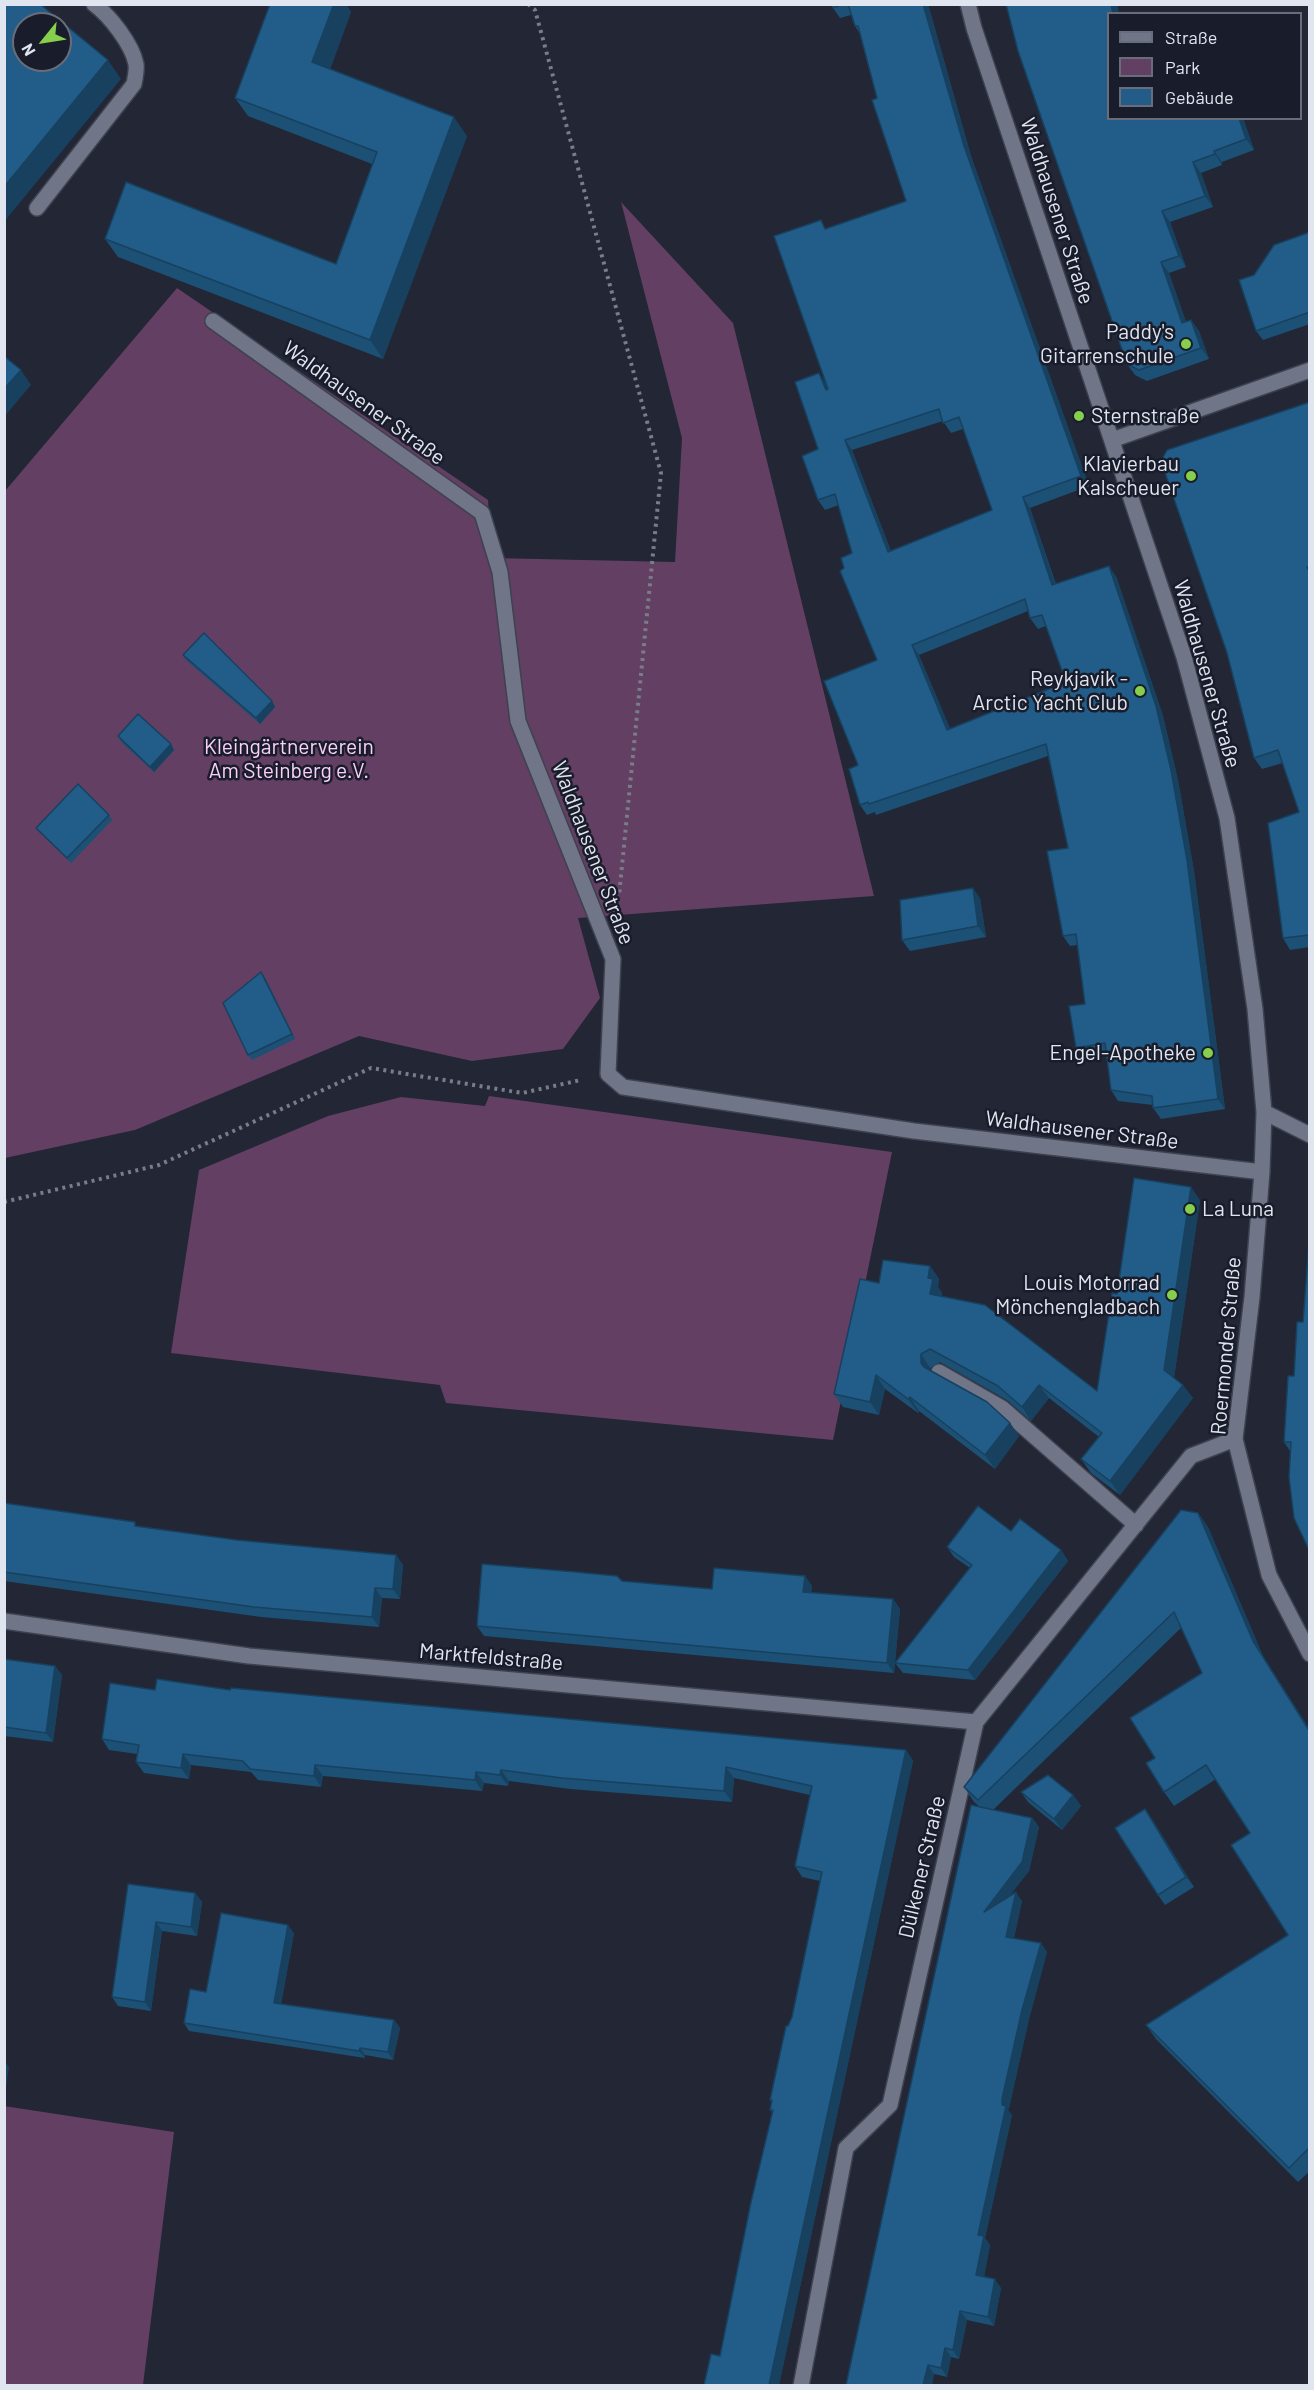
<!DOCTYPE html>
<meta charset="utf-8">
<style>
body{margin:0}
#map{position:relative;width:1314px;height:2390px;overflow:hidden;background:#222635;font-family:Barlow,sans-serif}
canvas{display:block}
.frame{position:absolute;inset:0;border:6px solid #e1e5ef;pointer-events:none}
.legend{position:absolute;left:1107px;top:12px;width:195px;height:108px;box-sizing:border-box;background:#191d2b;border:2px solid #696d79;margin:0;padding:8px 10px;list-style:none;font-size:18px;color:#e1e5ef}
.legend li{display:flex;align-items:center;gap:12px;height:30px}
.legend b{width:30px;border:2px solid #696d79}
.north{position:absolute;left:12px;top:12px;width:60px;height:60px;box-sizing:border-box;background:#191d2b;border:2px solid #696d79;border-radius:50%;rotate:240deg;font-size:16px;font-weight:700;line-height:24px;text-align:center;color:#e1e5ef}
.north::after{content:'';display:block;margin:auto;width:21px;height:27px;background:#86cf4c;clip-path:polygon(50% 0,100% 100%,50% 72%,0 100%)}
</style>
<div id="map">
<canvas width="1314" height="2390"></canvas>
<div class="frame"></div>
<ul class="legend">
<li><b style="height:8px;background:#707587"></b>Straße</li>
<li><b style="height:16px;background:#623f63"></b>Park</li>
<li><b style="height:16px;background:#215d88"></b>Gebäude</li>
</ul>
<div class="north">N</div>
</div>
<script>
const g = document.querySelector('canvas').getContext('2d');
g.lineJoin = 'round';
function fillPath(path, color) { g.fillStyle = color; g.fill(path, 'evenodd'); }
function stroke(path, color, width, dash) { g.strokeStyle = color; g.lineWidth = width; g.lineCap = dash ? 'butt' : 'round'; g.setLineDash(dash || []); g.stroke(path); }
function drawText(font, color, halo, rows, align = 'center') {
  g.font = font + ' Barlow,sans-serif'; g.lineWidth = 5; g.setLineDash([]); g.textBaseline = 'middle'; g.strokeStyle = halo; g.fillStyle = color; for (const [text, x, y, turn = 0] of rows) {
    g.save(); g.translate(x, y); g.rotate((+turn || 0) * Math.PI / 180); g.textAlign = isNaN(turn) ? turn : align; if (halo) g.strokeText(text, 0, 0); g.fillText(text, 0, 0); g.restore();
  }
}
const green = new Path2D(`
 M621 202 733 323 874 896 578 918 600 998 563 1049 472 1061 359 1036 135 1130 5 1158V491L177 288 488 500 492 558 675 562 682 438Z
 M489 1096 892 1152 833 1440 446 1403 440 1385 171 1353 199 1170 328 1116 401 1097 485 1106Z
 M4 2106 174 2132 143 2385H5Z`);
const path = new Path2D(`
 M528 4 535 10 661 473 619 896
 M4 1202 159 1165 371 1068 522 1093 581 1080`);
const minor = new Path2D(`
 M968 4 974 28 1184 657 1227 818 1255 1009 1264 1112 1262 1172 1252 1297 1235 1439 1269 1575 1310 1654
 M37 208 134 84C135 78 137 70 136 64 132 44 110 16 94 4
 M213 321 482 513 500 572 518 721 613 959 608 1074 623 1087 914 1131 1262 1172
 M1112 440 1310 370
 M1264 1112 1310 1135
 M939 1372 1002 1408 1136 1525
 M4 1621 249 1656 976 1722
 M801 2386 846 2148 890 2105 976 1722 1191 1456 1235 1439`);
const wall = new Path2D(`
 M270 4H346L351 12 330 69 467 136 383 359 118 257 105 239 336 264 372 164 248 116 235 98Z
 M832 4H928L971 156 1089 486 1030 508 1056 584 1116 576 1163 716 1178 780 1194 871 1225 1109 1161 1119 1153 1108V1105L1118 1101 1111 1090 1106 1054 1083 1058 1076 1048 1085 1004 1077 945 1070 946 1063 936 1068 848 1048 756 876 815 875 812 867 815 860 805 858 765 877 660 844 568 852 553 839 505 825 510 818 500V449L826 383 827 228 906 201 860 34 855 26 851 15 840 18 833 8ZM943 421 951 433 963 429 992 510 891 551 852 450ZM1028 611 1030 618 1038 629 1046 626 1066 682 950 729 919 655Z
 M1006 4H1117L1119 14H1108V118H1243L1254 150 1222 162V165L1201 173 1213 207 1170 222 1186 267 1169 273 1186 322 1191 320 1199 331 1209 359 1147 381 1135 375 1127 364 1018 51Z
 M1310 232V324L1263 340 1256 331 1254 275Z
 M1310 402V947L1290 950 1283 938 1299 812 1283 763 1262 769 1254 758Z
 M183 655 272 701 275 707 260 724 186 660Z
 M118 736 171 744 174 750 154 772 121 742Z
 M109 815 112 820 71 863 40 833 36 828Z
 M980 898 986 937 910 951 902 940Z
 M265 978 295 1039 252 1060 248 1055Z
 M1200 1200 1174 1378 1193 1398 1120 1495 1091 1473 1081 1459 1099 1437 1049 1398 1031 1421 1007 1400 940 1362 930 1368V1370L1010 1423 1019 1436 995 1469 919 1411 918 1413 885 1389 879 1415 843 1407 834 1394 879 1283 930 1266 939 1279 938 1287 942 1293V1296L1097 1391 1117 1294Z
 M1303 1322 1310 1552 1290 1451 1284 1442 1294 1376Z
 M4 1503 138 1526 237 1540 396 1555 403 1565 400 1599 382 1598 379 1627 261 1617 4 1581Z
 M1198 1513 1208 1527 1263 1656 1310 1730V2171L1298 2182 1156 2039 1146 2025 1288 1935 1250 1833 1216 1779 1174 1806 1164 1792 1155 1758 1202 1673 1181 1628 993 1810 1032 1818 1039 1827 1029 1871 1010 1895 1022 1901 1014 1938 1047 1952 1029 2019 1009 2108 1008 2110 1012 2115 985 2238 990 2245 984 2276 1001 2288 994 2326 967 2320 959 2359 951 2357 947 2377 934 2374 932 2385H846L981 1808 974 1802 964 1787Z
 M1011 1531 1061 1550 1068 1561 975 1680 903 1673 895 1663 970 1568 954 1557 947 1547Z
 M805 1576 812 1586 811 1593 893 1599 900 1609 894 1673 484 1636 477 1626 622 1581 712 1589Z
 M4 1659 55 1666 62 1675 53 1742 4 1736Z
 M155 1690H230L906 1750 913 1761 779 2385H704L720 2356 772 2112 770 2110 772 2103 770 2100 788 2026 792 2017 820 1881 802 1877 795 1866 810 1795 734 1778 732 1802 570 1789 509 1781 508 1786 484 1783 482 1791 323 1776 321 1787 258 1780 251 1772 191 1765 189 1779 144 1773 136 1762 137 1754 109 1750 102 1739Z
 M1021 1792 1073 1795 1081 1806 1062 1830 1028 1802Z
 M1152 1819 1194 1887 1165 1905 1158 1895Z
 M128 1884 195 1893 202 1902 197 1936 162 1931 151 2011 118 2006 112 1997Z
 M294 1933 281 2004 394 2020 400 2028 393 2060 365 2055V2058L189 2031 184 2023Z`);
const shadedWall = new Path2D(`
 M334 4H346L351 12 326 81 312 62Z
 M923 4H928L971 156 1089 486 1081 476 964 146Z
 M1111 4H1117L1119 14H1113Z
 M108 60 121 79 4 222V187Z
 M454 117 467 136 383 359 370 340Z
 M1239 118H1243L1254 150 1246 139Z
 M1214 151 1222 162V165L1215 154Z
 M1193 162 1201 173 1213 207 1205 196Z
 M1162 211 1170 222 1186 267 1179 256Z
 M1161 262 1169 273 1190 334 1182 323Z
 M1191 320 1199 331 1209 359 1201 348Z
 M21 370 31 385 4 417V389Z
 M819 373 826 383 833 401 826 390Z
 M845 440 852 450 895 562 888 552Z
 M1023 497 1030 508 1059 595 1052 585Z
 M1109 566 1116 576 1163 716 1178 780 1194 871 1225 1109 1218 1099Z
 M912 645 919 655 955 740 947 730Z
 M272 701 275 707 260 724 256 718Z
 M171 744 174 750 154 772 150 767Z
 M973 888 980 898 986 937 978 926Z
 M261 972 265 978 295 1039 292 1034Z
 M1191 1187 1200 1200 1173 1384 1164 1370Z
 M930 1266 939 1279 938 1287 942 1293 940 1307 930 1294 928 1278Z
 M921 1354 930 1368V1376L921 1363Z
 M876 1375 885 1389 879 1415 870 1402Z
 M1039 1385 1049 1398 1031 1421 1022 1407Z
 M1183 1385 1193 1398 1120 1495 1110 1481Z
 M910 1397 919 1411 918 1413 908 1399Z
 M1010 1423 1019 1436 995 1469 985 1455Z
 M1198 1513 1208 1527 1263 1656 1310 1730V1732L1253 1641Z
 M1061 1550 1068 1561 975 1680 968 1670Z
 M396 1555 403 1565 400 1599 393 1589Z
 M805 1576 812 1586 810 1602 803 1592Z
 M375 1588 382 1598 379 1627 372 1617Z
 M893 1599 900 1609 894 1673 887 1663Z
 M55 1666 62 1675 53 1742 46 1733Z
 M906 1750 913 1761 779 2385H769Z
 M183 1754 191 1765 189 1779 181 1768Z
 M315 1765 323 1776 321 1787 314 1776Z
 M726 1767 734 1778 732 1802 724 1791Z
 M501 1770 509 1781 508 1786 500 1775Z
 M476 1772 484 1783 482 1791 475 1780Z
 M1073 1795 1081 1806 1062 1830 1054 1819Z
 M1145 1809 1152 1819 1194 1887 1186 1877Z
 M1032 1818 1039 1827 1029 1871 990 1921 984 1912Z
 M1016 1892 1022 1901 1012 1946 1006 1937Z
 M195 1893 202 1902 197 1936 191 1927Z
 M156 1922 162 1931 151 2011 145 2002Z
 M288 1925 294 1933 280 2011 274 2003Z
 M1041 1943 1047 1952 1029 2019 1009 2108 1008 2110 1012 2115 985 2238 990 2245 983 2284 976 2275 978 2235 1002 2099 1022 2010Z
 M394 2020 400 2028 393 2060 388 2052Z
 M360 2048 365 2055V2058L359 2051Z
 M4 2060 9 2067 4 2102Z
 M995 2279 1001 2288 994 2326 988 2317Z
 M960 2311 967 2320 959 2359 953 2350Z
 M945 2348 951 2357 947 2377 941 2368Z
 M928 2365 934 2374 932 2385H923Z`);
const building = new Path2D(`
 M4 4H40L108 60 4 187ZM24 24H60V60H24Z
 M270 4H334L312 62 454 117 370 340 105 239 126 182 336 264 377 152 235 98Z
 M832 4H843L833 8Z
 M848 4H923L964 146 1081 476 1023 497 1052 585 1109 566 1156 706 1171 770 1187 860 1218 1099 1153 1108 1152 1096 1111 1090 1105 1043 1076 1048 1069 1006 1085 1004 1076 934 1063 936 1047 851 1068 848 1046 744 869 804 868 802 860 805 849 769 858 765 824 681 877 660 840 571 844 568 841 558 852 553 835 494 818 500 802 456 818 449 795 382 819 373 826 390 828 389 774 236 821 220 825 229 906 201 872 100 877 98 858 26H855ZM939 409 943 423 959 417 992 510 888 552 845 440ZM1025 599 1030 618 1042 615 1066 682 947 730 912 645Z
 M1006 4H1111L1113 14H1108V118H1239L1246 139 1214 151 1215 154 1193 162 1205 196 1162 211 1179 256 1161 262 1182 323 1191 320 1201 348 1139 370 1127 364 1018 51Z
 M1310 232V312L1256 331 1239 280 1254 275 1274 245Z
 M4 356 21 370 4 389Z
 M1310 402V566L1307 567 1310 573V935L1283 938 1268 823 1299 812 1278 750 1254 758 1227 653 1161 461 1167 450Z
 M204 633 272 701 256 718 183 655Z
 M138 714 171 744 150 767 118 736Z
 M78 784 109 815 67 858 36 828Z
 M973 888 978 926 902 940 900 900Z
 M261 972 292 1034 248 1055 223 1003Z
 M1134 1178 1191 1187 1164 1370 1183 1385 1110 1481 1081 1459 1102 1433 1039 1385 1022 1407 998 1386 930 1349 921 1354V1363L924 1367 987 1402 1010 1423 985 1455 910 1397 908 1399 876 1375 870 1402 834 1394 860 1279 879 1283 883 1260 930 1266 928 1278 933 1279 930 1294 985 1305 1097 1391 1112 1293 1117 1294Z
 M1309 1243H1310V1552L1294 1518 1289 1477 1291 1442H1284L1288 1376H1294L1297 1322H1303Z
 M4 1503 135 1522V1526L237 1540 396 1555 393 1589 375 1588 372 1617 254 1607 4 1572Z
 M978 1506 1011 1531 1020 1519 1061 1550 968 1670 895 1663 972 1565 947 1547Z
 M1181 1510 1198 1513 1253 1641 1310 1732V2147L1289 2168 1146 2025 1288 1935 1231 1845 1250 1833 1206 1765 1164 1792 1146 1763 1155 1758 1130 1718 1202 1673 1174 1612 978 1800 964 1787Z
 M482 1564 576 1572 617 1576 622 1581 712 1589 714 1568 805 1576 803 1592 893 1599 887 1663 477 1626Z
 M4 1659 55 1666 46 1733 4 1727Z
 M157 1679 230 1690 231 1688 906 1750 769 2385H704L711 2354 720 2356 751 2202 773 2110H770L772 2100H770L786 2026H788L792 2017 822 1872 795 1866 812 1786 726 1767 724 1791 562 1778 501 1770 500 1775 476 1772 475 1780 315 1765 314 1776 250 1769 243 1761 183 1754 181 1768 136 1762 139 1745 102 1739 110 1683 155 1690Z
 M1048 1775 1073 1795 1054 1819 1021 1792Z
 M971 1805 1032 1818 1022 1862 984 1912 1016 1892 1006 1937 1041 1943 1022 2010 1002 2099V2105L1006 2106 978 2235 984 2236 976 2275 995 2279 988 2317 960 2311 953 2350 945 2348 941 2368 928 2365 923 2385H846Z
 M1145 1809 1186 1877 1158 1895 1115 1828Z
 M128 1884 195 1893 191 1927 156 1922 145 2002 112 1997Z
 M221 1913 288 1925 274 2003 394 2020 388 2052 360 2048 359 2051 184 2023 190 1989 206 1992Z`);
const markers = [
 [1186,344,6,"#86cf4c"],
 [1079,416,6,"#86cf4c"],
 [1191,476,6,"#86cf4c"],
 [1140,691,6,"#86cf4c"],
 [1208,1053,6,"#86cf4c"],
 [1190,1209,6,"#86cf4c"],
 [1172,1295,6,"#86cf4c"]
];
const streetNames = [
 ["Waldhausener Straße",1057,211,72],
 ["Waldhausener Straße",364,403,36],
 ["Waldhausener Straße",1207,674,74],
 ["Waldhausener Straße",593,853,69],
 ["Waldhausener Straße",1082,1130,7],
 ["Roermonder Straße",1226,1346,-85],
 ["Marktfeldstraße",491,1657,5],
 ["Dülkener Straße",922,1867,-77]
];
const poiNames = [
 ["Paddy's",1174,332],
 ["Gitarrenschule",1174,356],
 ["Sternstraße",1091,416,"left"],
 ["Klavierbau",1179,464],
 ["Kalscheuer",1179,488],
 ["Reykjavik -",1128,679],
 ["Arctic Yacht Club",1128,703],
 ["Engel-Apotheke",1196,1053],
 ["La Luna",1202,1209,"left"],
 ["Louis Motorrad",1160,1283],
 ["Mönchengladbach",1160,1307]
];
const parkNames = [
 ["Kleingärtnerverein",289,747],
 ["Am Steinberg e.V.",289,771]
];
fillPath(green, '#623f63');
stroke(minor, '#3e424f', 18);
stroke(path, '#797d8a', 4, [3, 4.5]);
stroke(minor, '#707587', 15);
fillPath(wall, '#1c5075');
fillPath(shadedWall, '#17415f');
fillPath(building, '#215d88');
stroke(building, '#17415f', 1.5);
for (const [x, y, r, color] of markers) { const dot = new Path2D(); dot.arc(x, y, r, 0, 2 * Math.PI); g.fillStyle = color; g.fill(dot); stroke(dot, '#191d2b', 2); }
drawText('21px', '#e1e5ef', '#191d2b', streetNames);
drawText('21px', '#e1e5ef', '#191d2b', poiNames, 'right');
drawText('21px', '#fbcffa', '#191d2b', parkNames);
</script>
